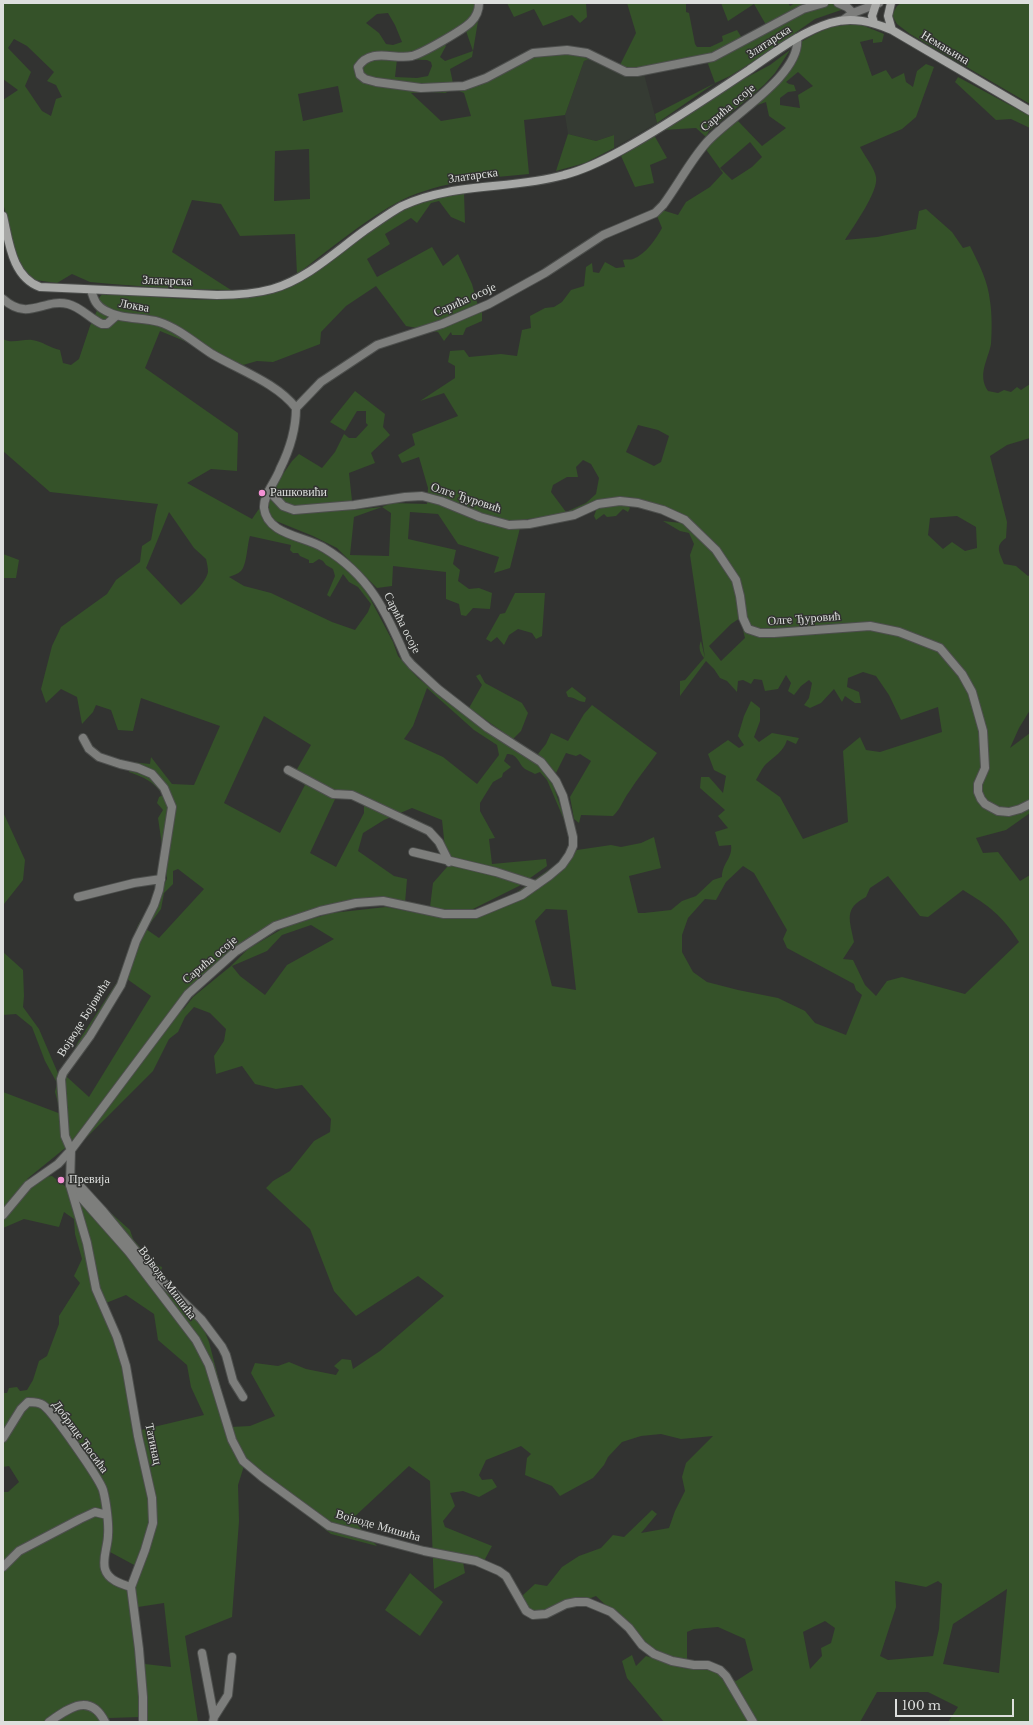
<!DOCTYPE html>
<meta charset="utf-8">
<style>
body{margin:0}
#map{position:relative;width:1033px;height:1725px;overflow:hidden;background:#323331;font-family:"Libre Baskerville",serif}
canvas{display:block}
.frame{position:absolute;inset:0;border:4px solid #dddfdd;pointer-events:none}
.scale{position:absolute;left:895px;top:1699px;width:119px;height:18px;box-sizing:border-box;border:2px solid #dddfdd;border-top:0;padding-left:5px;font-size:12px;line-height:14px;white-space:nowrap;color:#dddfdd;-webkit-text-stroke:3px #323331;paint-order:stroke}
</style>
<div id="map">
<canvas width="1033" height="1725"></canvas>
<div class="frame"></div>
<div class="scale">100 m</div>
</div>
<script>
const g = document.querySelector('canvas').getContext('2d');
g.lineJoin = 'round';
function fillPath(path, color) { g.fillStyle = color; g.fill(path, 'evenodd'); }
function stroke(path, color, width, dash) { g.strokeStyle = color; g.lineWidth = width; g.lineCap = dash ? 'butt' : 'round'; g.setLineDash(dash || []); g.stroke(path); }
function drawText(font, color, halo, rows, align = 'center') {
  g.font = font + ' "Libre Baskerville",serif'; g.lineWidth = 3; g.setLineDash([]); g.textBaseline = 'middle'; g.strokeStyle = halo; g.fillStyle = color; for (const [text, x, y, turn = 0] of rows) {
    g.save(); g.translate(x, y); g.rotate((+turn || 0) * Math.PI / 180); g.textAlign = isNaN(turn) ? turn : align; if (halo) g.strokeText(text, 0, 0); g.fillText(text, 0, 0); g.restore();
  }
}
const built = new Path2D(`
 M588 59 612 70 644 74 657 123 614 148V135L596 141 568 134 565 115 584 61Z`);
const green = new Path2D(`
 M3 3H481L472 57 450 69 454 88 515 67 535 57 567 47 588 59 620 65 636 33 627 3H686V12L689 13 695 44 697 47H710L723 41 722 36 737 30 745 43 769 30 754 4 728 21 721 3H788L790 6 795 3H838L844 9 815 19 768 52 730 76 715 83 657 123 655 114 715 83 707 61 628 75 612 70 589 59 584 61 565 115 524 120 529 174C487 178 441 181 402 200 367 218 329 250 297 274L295 234 240 236 221 204 192 200 172 252 231 290 178 289 112 284 90 282 72 274 57 283 35 280 26 274 18 261 3 203V100L18 90 3 79ZM388 13 395 25 402 42 393 45 386 44 379 33 366 23 377 14ZM466 31 473 51 445 61 440 57 446 46 444 42ZM14 39 27 46 54 72 47 81 56 85 62 97 56 99 51 116 42 111 25 86 31 72 8 48ZM397 59 427 60 431 62 432 66 428 76 417 78 395 77ZM338 86 343 112 303 121 298 94ZM454 89 464 93 471 116 441 121 411 93 431 92 445 93ZM309 149 310 199 274 201 275 151Z
 M507 3H586L587 17 580 23 572 15 543 26 534 9 514 17Z
 M901 3H1030V104L910 34 897 24 892 15 897 6Z
 M852 24 862 25 884 34 882 42 873 43V39L860 42 872 76 886 70 892 79 904 73 906 82 913 87 917 71 926 64 934 67 916 117 902 129 860 147C864 155 875 169 876 177 879 191 853 227 845 240L877 237 916 229 919 211 926 209 952 232 963 248 970 246C979 264 988 281 990 301 992 314 992 330 991 344 988 360 977 375 988 391L998 393 1004 390 1011 392 1017 387 1021 390 1030 384V438L1007 445 990 456 1007 522 1006 538C994 546 1000 553 1004 564L1016 566 1028 576 1030 575V710L1019 728 1010 748 1030 733V813L1006 830 976 838 983 853 998 852 1020 881 1030 875V1722H948L958 1707 928 1692H877L860 1722H664L627 1678 622 1661 632 1655 636 1666 646 1656 687 1669V1661L669 1656 649 1646 596 1596 535 1619 523 1610V1595L535 1584 547 1586 562 1567 579 1556 601 1548 613 1535 624 1537 652 1510 657 1514 641 1533 669 1528 675 1511 685 1491 682 1477 686 1463 713 1436 681 1439 661 1434 641 1436 622 1442 608 1457 604 1465 593 1478 560 1496 552 1486 525 1475 527 1458 531 1454 521 1446 486 1460 479 1475 482 1480 492 1479 497 1487 479 1497 463 1491 450 1493 455 1506 443 1521 445 1527 492 1546 484 1561 463 1562 465 1573 434 1589 430 1481 409 1466 352 1519 377 1546 331 1534 244 1466 238 1485 239 1521 232 1617 185 1636 198 1722H140V1717L109 1718 110 1722H3V1492H8L19 1482 9 1466 3 1467V1393H7L9 1388 17 1387 20 1391 27 1390 33 1380 39 1361 47 1356 59 1324V1316L80 1283 74 1276 82 1259 75 1234 74 1219 64 1212 59 1227 24 1219 3 1228V1092L61 1114 55 1092 57 1083 45 1061 32 1027 16 1014 3 1015V952L23 970 24 996 23 1007 39 1029 60 1078 78 1042 117 982 138 925 167 879 158 818 163 810 157 803 159 797 163 795C154 782 144 777 129 772L130 762 150 764 151 757 172 784 194 785 220 726 141 698 133 731 118 730 111 710 96 705 93 712 82 724 77 697 61 689 46 703 41 689 52 646 61 627 107 594 116 580 140 562 142 546 151 540C154 527 154 516 158 504L50 492 3 451V339C11 344 23 339 32 340 42 341 50 348 60 350L63 363 71 365 79 359 90 326 100 304 99 298 103 293C157 296 210 305 264 295L407 208 439 197 464 193 465 223 451 217 439 201 431 203 417 223 411 218 385 234 390 244 367 259 377 277 432 247 443 266 458 254 472 284 478 306 512 296 482 311V321L466 328 463 335H452L451 332 444 341 438 332 406 326 376 286 346 306 321 332 320 344 273 362 257 361 243 365 160 331 145 368 238 433 237 471 211 469 187 483 252 519 292 461 299 454 322 468 335 452 344 434 349 438H356L368 425 366 423V411H357L345 431 330 422 355 391 385 414 383 427 390 435 371 453 375 463 349 473 353 510 382 507 391 503 427 504 428 488 419 457 402 463 398 455 415 445 412 434 458 416 444 393 420 401 455 378V366L448 362 450 351 464 350 469 357 501 354 517 356 522 330 531 328 530 316 545 308 554 307 562 302 571 290 584 286 586 267 592 263 593 272 599 273 605 262 616 268 625 267 623 260C626 259 631 260 633 259 646 254 656 239 662 228L657 216 662 210 678 215 686 202 710 187 723 173 705 148 729 120 738 121 762 146 786 128 769 116 766 102 752 107 778 78 801 42 815 34 831 27ZM798 72 813 86 798 95 800 108 780 105V98L788 92 796 91 794 85 789 84 786 82ZM750 142 762 157 752 167 732 180 720 168ZM638 425 658 430 669 436 661 462 654 466 626 452ZM583 460 591 464 599 478 596 494 586 503 566 512 551 492 553 485 567 477H578L576 467ZM630 497 650 503 653 512 662 514 669 508 680 514 681 523 663 521 680 531 689 533 694 544 690 555 705 658 701 641C698 647 700 653 704 658L685 680 680 681V696L706 661 714 669 720 678 727 681 737 692 738 681 743 680 751 684 754 679 762 680 765 691 778 689 786 675 791 683 788 691 794 695 801 686 809 680 812 683 809 698 804 705 810 708 821 703 834 689 842 702 845 696 855 703H861L859 692 847 687 848 678 863 672 876 676 889 695 901 720 938 707 942 732 880 752 866 750 860 737 843 751 848 822 803 839 780 797 756 780C759 775 762 768 766 764 775 756 783 752 787 740L796 744 799 738 772 733 759 742 754 737 760 721V708L751 701 744 716 738 736 744 745 739 748 728 740 708 754 714 770 726 776 723 793 709 777H701L700 788 725 810 718 816 728 828 715 832 719 846 731 845C733 858 722 863 722 877L713 880 696 896 682 901 671 910 644 913H638L629 876 661 868 654 837 641 843 621 847 611 845 577 850 484 915 433 916 386 907 332 913 287 926 248 949 231 966 193 997 183 1010 190 986 246 939 281 922 340 903 365 898H381L405 903 407 879 394 876 358 851 363 833 384 820 412 808 442 820 447 867 433 883 430 907 454 912H467L519 886 547 866 546 859 492 864 489 839 495 838 480 811V803L493 782 502 777 503 773 511 767 504 761 507 754C518 754 518 763 525 769 528 771 532 772 535 774L540 772 547 780 565 822 561 808 550 776 538 764 479 726 418 678 398 656 393 642 362 583 344 565 322 549 267 525 276 521 313 536 337 548 377 588 392 586 393 566 446 572V599L459 604 461 615 466 616 473 608 490 609 492 593 479 588 469 589 458 581 460 570 453 564 456 550 408 539 410 512 438 514 458 544 499 557 494 573 510 568 520 528 500 520 516 521 534 518 549 524 597 508 594 516 596 520 604 514 607 517 616 516 623 509 628 512 630 508 623 498ZM382 507 391 513 389 556 350 555 354 517ZM169 512 194 548 206 559C207 563 208 568 208 572 206 583 189 598 181 605L146 568ZM957 516 976 527 977 548 965 551 952 542 943 549 928 535 930 518ZM250 536 291 545 290 550 293 553H298L300 556 309 560V563H313L319 559 323 561 326 565 333 569 335 576 327 595 330 597 343 574 349 582 358 587 371 604 368 612 355 630 332 622 271 593 244 586 229 577C233 575 238 574 241 571 247 565 247 545 250 536ZM740 618 745 638 721 661 709 646 731 624ZM427 688 474 730 497 745 499 755 477 784 443 757 404 739 413 726ZM264 716 311 745 293 776 305 785 280 833 224 803ZM336 797H351L364 803V813L336 867 310 853ZM743 866 754 873 787 930 783 939 787 948 854 984 856 990 862 995 846 1035 815 1023 805 1011 778 998 738 990 707 982 693 972 682 952V935L688 918 705 899 716 900 726 882ZM178 869 204 889 159 938 146 929 161 909 164 893 173 884V871ZM888 876 920 916 928 917 963 890C989 906 1002 915 1019 942L965 994 902 977 887 981 876 996 865 985 853 960 843 959 854 942C850 920 843 909 866 897L870 888ZM546 909 567 910 576 990 552 986 535 921ZM311 925 334 939 287 965 265 995 240 976 232 966 267 951 282 935ZM127 979 151 996 89 1097 67 1077 93 1021ZM194 1007 210 1013 226 1029 224 1041 214 1056 216 1074 242 1066 255 1084 276 1089 302 1085 331 1119 330 1132 314 1141 290 1171 273 1181 266 1188 310 1229 334 1291 356 1316 418 1276 444 1296 380 1351 353 1369 351 1360 342 1359 334 1366 339 1370 336 1375 306 1369 289 1362 278 1366 255 1363 251 1373 275 1416 250 1426 231 1427 209 1342 203 1327 181 1302 159 1282 162 1267 154 1264 133 1239 130 1230 112 1214 109 1215 74 1176 66 1187 52 1176 27 1179 64 1149 82 1142 153 1071 169 1039 178 1032 185 1017ZM126 1295 154 1314 158 1340 187 1365 191 1387 204 1415 141 1430 131 1380 106 1303ZM110 1552 136 1566 128 1583 112 1575 107 1561ZM895 1581 926 1587 938 1581 942 1584 939 1629 933 1656 888 1660 880 1656 896 1607ZM1007 1589 999 1673 943 1664 953 1624ZM164 1603 171 1667 145 1664 138 1607ZM825 1621 835 1628 831 1643 821 1648 822 1656 810 1669 803 1632ZM718 1627 745 1639 753 1670 736 1681 687 1661V1632L694 1629Z
 M790 50 775 73 764 85 709 131 706 137 696 128 662 130 723 90 770 65Z
 M958 77 1030 116V128L1011 119 996 120 955 82Z
 M568 134 596 141 614 135V148L585 163 556 171Z
 M654 135 667 158 650 165 654 183 635 187 621 156Z
 M3 554 19 560 16 578H3Z
 M515 593H545L542 636 536 639 532 633 518 629 509 635 504 645 497 637 491 642 486 639 500 614 505 613Z
 M480 674 485 683 522 703 528 713 521 731 513 739 469 708 482 685 476 676Z
 M572 687 586 698 585 702C578 702 575 697 568 697L566 692Z
 M592 705 657 753C648 766 637 779 629 792 623 800 620 810 613 816L581 815 579 823 574 819 570 797 591 761 580 754 576 756 566 753 556 773 538 754 546 744 551 733 568 741 584 714Z
 M3 812 25 860 23 880 4 904 3 908Z
 M410 1573 443 1602 420 1636 385 1610Z`);
const minor = new Path2D(`
 M479 3C479 10 476 17 471 22 463 30 423 53 412 56 394 60 371 47 358 67L360 75 365 79 376 82 421 88 464 86 486 78 533 53 567 50 587 53 626 72H637L713 57 803 9 824 3
 M838 3 847 7 853 13
 M3 299C29 322 43 298 68 304 81 307 90 319 102 324H107L116 316
 M296 408 321 382 377 345 442 324 489 304 545 273 603 235 655 213 663 205C678 185 690 161 707 142 729 117 802 75 797 38
 M269 491 283 506 294 510 354 505 405 497 422 496 441 501 480 517 509 525 529 524 574 515 598 504 620 501 638 503 663 510 685 520 716 550 736 580 740 596 743 618 748 629 760 633H774L870 626 899 632 940 648 962 674 972 692 983 731 985 768 978 784V792L981 799 985 804 998 811 1009 812 1020 809 1030 804
 M288 770 333 794 352 795 429 831 439 842 449 862
 M413 852 496 872 536 885
 M78 897 134 883 161 879
 M71 1176 103 1211 154 1273 201 1319 222 1347 226 1355 233 1381 243 1397
 M70 1185 129 1252 196 1340 209 1365 232 1440 243 1461 262 1477 329 1526 424 1551 476 1561 499 1571 506 1576 526 1611 533 1615 546 1614 566 1604 576 1602H587L611 1612 629 1628 642 1645 654 1654 672 1661 694 1665H708L720 1670 726 1676 753 1722
 M3 1215 28 1185 58 1164 71 1150 65 1136 61 1079 63 1073 90 1036 121 985 136 941 154 905 159 890 172 807 164 788 152 774 138 768 120 764 99 757 89 749 83 738
 M3 1438 21 1409 28 1402C33 1402 39 1402 43 1405 53 1412 99 1478 103 1490 106 1501 109 1524 108 1535 108 1546 102 1558 105 1569 108 1580 121 1584 131 1587
 M3 1567 19 1551 80 1519 95 1512 107 1515
 M202 1653 214 1717 213 1722
 M214 1717 228 1695 232 1657
 M49 1722C69 1708 90 1692 105 1722`);
const tertiary = new Path2D(`
 M843 20 853 13 879 3
 M91 290C94 300 96 306 106 311 122 320 142 317 159 322 178 328 195 343 212 354 239 370 277 383 296 408 296 428 289 451 280 469 276 481 263 495 264 508 267 535 305 536 324 548 369 575 386 611 406 658L412 665 438 689 488 728 541 762 556 781 563 796 573 837V846L569 855 562 865 549 876 522 895 476 914H444L383 901 356 903 320 911 275 926 235 952 188 994 71 1150 70 1185 87 1243 96 1289 117 1337 126 1366 138 1436 152 1498 153 1523 145 1550 131 1587 139 1649 143 1697V1722`);
const secondary = new Path2D(`
 M891 3 888 16 892 30
 M874 23 872 16 876 4
 M3 216C9 242 12 277 40 287L217 295C235 295 254 294 272 289 307 279 335 252 364 231 376 223 389 213 402 206 453 182 511 190 564 175 584 170 604 160 622 150 666 126 708 97 749 70 775 52 801 32 830 23 852 16 873 22 892 30L1030 111`);
const markers = [
 [262,493,4,"#f491d4"],
 [61,1180,4,"#f491d4"]
];
const streetNames = [
 ["Златарска",769,42,-33],
 ["Немањина",945,48,31],
 ["Сарића осоје",728,108,-40],
 ["Златарска",473,176,-8],
 ["Златарска",167,281,2],
 ["Сарића осоје",465,300,-24],
 ["Локва",134,306,10],
 ["Олге Ђуровић",466,498,18],
 ["Олге Ђуровић",804,619,-4],
 ["Сарића осоје",402,623,63],
 ["Сарића осоје",210,960,-40],
 ["Војводе Бојовића",84,1018,-58],
 ["Војводе Мишића",167,1283,53],
 ["Добрице Ћосића",80,1437,54],
 ["Татинац",153,1444,78],
 ["Војводе Мишића",378,1526,16]
];
const poiNames = [
 ["Рашковићи",270,493],
 ["Превија",69,1180]
];
fillPath(built, '#353b33');
fillPath(green, '#355229');
stroke(minor, '#4d4f4d', 10);
stroke(tertiary, '#4d4f4d', 10);
stroke(secondary, '#4d4f4d', 10);
stroke(minor, '#7d7e7c', 8);
stroke(tertiary, '#7d7e7c', 8);
stroke(secondary, '#a7a8a6', 8);
for (const [x, y, r, color] of markers) { const dot = new Path2D(); dot.arc(x, y, r, 0, 2 * Math.PI); g.fillStyle = color; g.fill(dot); stroke(dot, '#323331', 1.5); }
drawText('12px', '#dddfdd', '#323331', streetNames);
drawText('12px', '#dddfdd', '#323331', poiNames, 'left');
</script>
